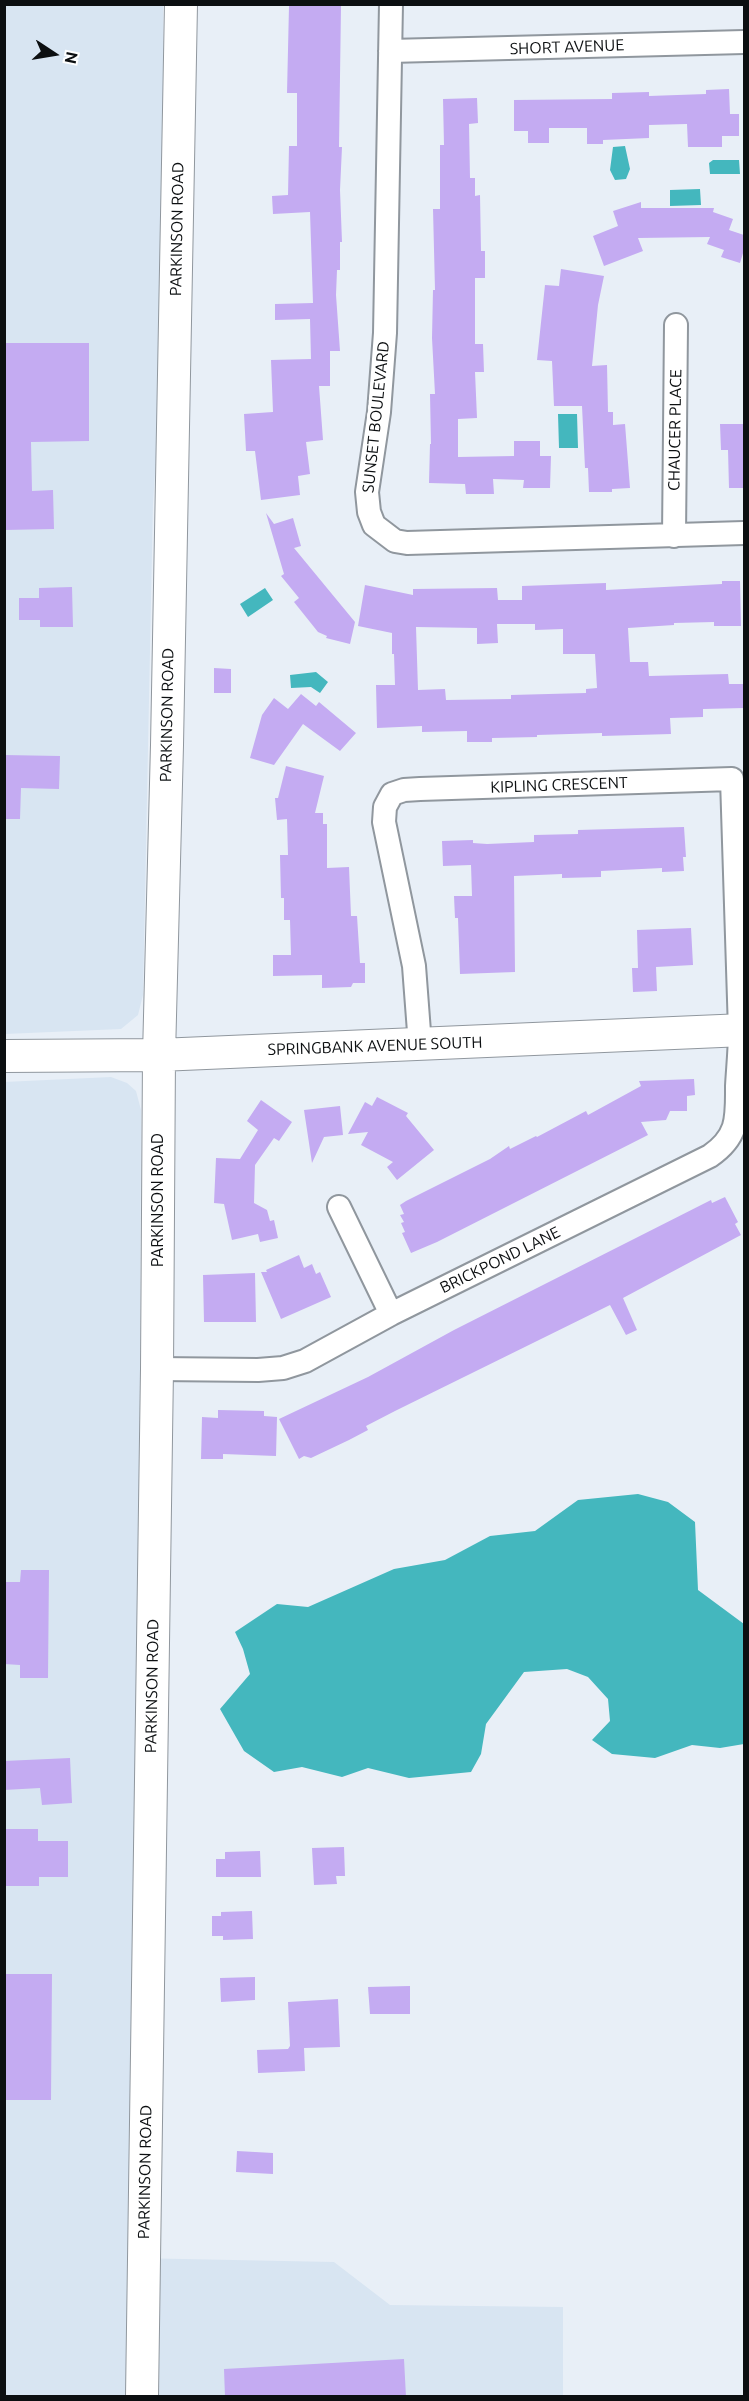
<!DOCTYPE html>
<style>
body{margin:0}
#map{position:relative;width:749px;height:2401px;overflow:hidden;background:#e8eff7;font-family:Ubuntu,sans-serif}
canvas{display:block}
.frame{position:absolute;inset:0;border:6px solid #0c0f11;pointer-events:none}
.north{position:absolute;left:24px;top:24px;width:60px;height:60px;-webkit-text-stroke:4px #fff;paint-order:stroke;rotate:102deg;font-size:16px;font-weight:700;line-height:24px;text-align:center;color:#0c0f11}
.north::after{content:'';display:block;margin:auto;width:21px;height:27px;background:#0c0f11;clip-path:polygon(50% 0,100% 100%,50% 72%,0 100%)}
</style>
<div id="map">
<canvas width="749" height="2401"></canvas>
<div class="frame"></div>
<div class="north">N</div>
</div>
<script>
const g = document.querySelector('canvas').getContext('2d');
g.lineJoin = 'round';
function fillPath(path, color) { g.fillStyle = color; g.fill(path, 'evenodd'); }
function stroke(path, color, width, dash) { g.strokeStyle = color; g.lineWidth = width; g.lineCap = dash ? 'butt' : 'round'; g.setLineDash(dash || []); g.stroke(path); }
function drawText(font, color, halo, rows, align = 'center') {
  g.font = font + ' Ubuntu,sans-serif'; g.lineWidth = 6; g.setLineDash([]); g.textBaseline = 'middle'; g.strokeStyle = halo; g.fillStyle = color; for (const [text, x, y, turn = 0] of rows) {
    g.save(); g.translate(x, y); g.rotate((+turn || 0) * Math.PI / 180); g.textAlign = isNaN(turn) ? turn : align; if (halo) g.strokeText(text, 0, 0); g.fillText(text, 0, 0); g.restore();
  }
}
const built = new Path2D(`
 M4 5H163L164 335 153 504 143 995 138 1015 121 1029 5 1034Z
 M111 1077 127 1083 136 1091 141 1110 138 1925 133 2258 334 2262 390 2305 563 2307V2396H5L4 1082Z`);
const water = new Path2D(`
 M625 146 630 169 626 179 615 180 610 170 613 147Z
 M713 160H739L740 174H710L709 163Z
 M700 189 701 205 670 206V190Z
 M558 414H577L578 448H559Z
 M265 588 273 600 248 617 240 604Z
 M316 672 328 682 320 693 311 687 291 688 290 675Z
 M638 1494 668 1502 695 1522 698 1590 744 1624V1744L720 1748 692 1745 655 1758 612 1754 592 1740 610 1721 608 1699 588 1677 567 1669 524 1672 486 1724 481 1754 471 1772 409 1778 368 1768 342 1777 302 1767 274 1772 244 1751 220 1709 250 1674 243 1649 235 1632 277 1604 308 1607 394 1569 445 1560 490 1536 535 1531 578 1500Z`);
const building = new Path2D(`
 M289 6H341L339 147H342L340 190 342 242H340V270H337L336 295 340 351H330V386H319L323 440 306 442 310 474 298 476 300 495 261 500 255 451H246L244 414 273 412 271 360 311 359 310 319 275 320V304L313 303 310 212 273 214 272 196 288 195 289 146H297V93H287Z
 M729 89 730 114H739V136H722V147H688L687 124 649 125V138L603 140V144H587V128H549V143H528V131H514V100L612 99V93L649 92V96L706 94V90Z
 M477 98 478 123 469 124 470 178H475V196L480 195 481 251H485V278H475V344H483L484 372H475L477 418 458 419V457L514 456V441H540V456H551L550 488H523L524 480 493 479 494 494H466L465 484 429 483 430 444H431L430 394H435L432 338 433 290H435L433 209H440V145H444L443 99Z
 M641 202V208H714L713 212 733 219 729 230 744 235V250L740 263 721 257 724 250 707 244 710 237 638 238 643 251 604 266 593 236 618 226 613 211Z
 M561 269 604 276 598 305 592 366 607 365 608 412H613V425L625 424 630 488 612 489V492H589L588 468H585L582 406H554L552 361 537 360 545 285 559 286Z
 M4 343H89V441L31 442 32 491 53 490 54 529 4 530Z
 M720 424H744V488H729L728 450H721Z
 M266 513 274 524 293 518 301 546 294 548 355 622 350 644 326 638 327 636 318 632 294 602 299 598 281 576 284 574Z
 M722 581H740L741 626H714V622L674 623V625L628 628 630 662H648L649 676 728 674 729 684H744V708L703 709V717L670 718 671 734 602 736V733L537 735V737L492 738V742H467V731L422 732V726L377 728 376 685H395L394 654H392V633L358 626 365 585 413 595V589L497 588 498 600H522V586L606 583V590L722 584ZM497 624H535V630L563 629V654H595L597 688 586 689V693L511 695V699L446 700 445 689 418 690 416 627 477 628V644L498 643Z
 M72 587 73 627H40V620H19V598H39V588Z
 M214 668 231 669V693H214Z
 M301 694 316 706 319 702 356 733 340 751 303 724 274 765 250 758 262 715 274 698 288 709Z
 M4 755 60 756 59 789 21 788 20 819H4Z
 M286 766 324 776 315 813H323V824H327V868L349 867 351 916H357L360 963H365V983H353L351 987 322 988V975L273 976V955H291L290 920H284V898H281L280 855H288L287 819 277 820 275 798H278Z
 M684 827 686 857H683L684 871 662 872V868L601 871V877L562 878V874L514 876 515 972 460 974 458 918H455L454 896H472L471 865 443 866 442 841 473 840V843L487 844 534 842V835L578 834V830Z
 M691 928 693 965 656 967 657 991 633 992 632 968H638L637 930Z
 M694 1079 695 1095 687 1096V1111H670L666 1120 641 1122 648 1135 437 1242 411 1253 402 1233 405 1232 401 1223 404 1222 400 1215 404 1214 400 1205 406 1201 490 1159 509 1146 510 1149 536 1136 537 1137 586 1111 588 1115 641 1086 639 1081Z
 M377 1097 408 1113 406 1116 434 1150 397 1180 387 1167 393 1162 361 1145 368 1132 348 1134 365 1102 372 1106Z
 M261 1100 292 1122 279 1141 274 1138 255 1165 254 1203 267 1210 270 1221 274 1220 278 1238 260 1242 258 1234 232 1240 224 1204 214 1203 216 1158 240 1159 258 1130 247 1121Z
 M340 1106 343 1135 324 1137 312 1163 304 1110Z
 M725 1197 738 1222 735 1224 741 1235 623 1298 637 1330 626 1335 610 1305 395 1411 366 1426 368 1430 349 1440 311 1458 304 1456 299 1459 279 1419 368 1377 454 1330 711 1200 712 1203Z
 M299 1255 304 1268 312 1264 316 1274 320 1272 331 1297 281 1319 261 1272H267L266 1270Z
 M255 1273 256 1322H204L203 1275Z
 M218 1410 264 1411V1416L277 1417 276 1456 223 1454V1459H201L202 1417 218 1418Z
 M21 1570H49L48 1678H20V1665L4 1664V1582H20Z
 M70 1758 72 1803 42 1805 40 1788 4 1790V1761Z
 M4 1829H38V1841H68V1877H39V1886H4Z
 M344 1847 345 1876H336L337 1884 314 1885 312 1848Z
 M260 1851 261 1877H216V1859H225V1852Z
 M252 1911 253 1939 223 1940V1936H212V1916H221V1912Z
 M4 1974H52L51 2100H4Z
 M255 1977V2000L221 2002 220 1978Z
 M410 1986V2014H370L368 1987Z
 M338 1999 340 2047 304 2048 305 2071 258 2073 257 2050 288 2049 290 2046 288 2002Z
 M237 2151 273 2153V2174L236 2172Z
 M404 2359 406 2397H225L224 2369Z`);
const street = new Path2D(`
 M391 4 385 333 379 412 367 492 369 512 374 525 395 541 407 543 744 533
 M390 51 744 42
 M674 536 676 325
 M339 1207 391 1314
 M157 1369 258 1370 283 1368 305 1361 391 1314 710 1156C739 1136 737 1117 737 1086 738 1068 740 1049 740 1031L732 779 420 789 404 790 392 794 385 807 384 822 414 966 420 1045`);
const secondary = new Path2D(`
 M4 1056 159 1055 744 1030
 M142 2396 157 1369 159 1055 167 745 181 4`);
const streetNames = [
 ["SHORT AVENUE",567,47,-2],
 ["PARKINSON ROAD",177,229,-89],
 ["SUNSET BOULEVARD",376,417,-84],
 ["CHAUCER PLACE",675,430,-89],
 ["PARKINSON ROAD",167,715,-89],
 ["KIPLING CRESCENT",559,785,-2],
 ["SPRINGBANK AVENUE SOUTH",375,1046,-2],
 ["PARKINSON ROAD",158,1200,-90],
 ["BRICKPOND LANE",500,1260,-26],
 ["PARKINSON ROAD",152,1686,-89],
 ["PARKINSON ROAD",145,2172,-89]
];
fillPath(built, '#d8e5f2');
fillPath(water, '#44b7be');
fillPath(building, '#c4abf2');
stroke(street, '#90979e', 26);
stroke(secondary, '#90979e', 34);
stroke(street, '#fff', 22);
stroke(secondary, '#fff', 32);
drawText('16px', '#0c0f11', '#fff', streetNames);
</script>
